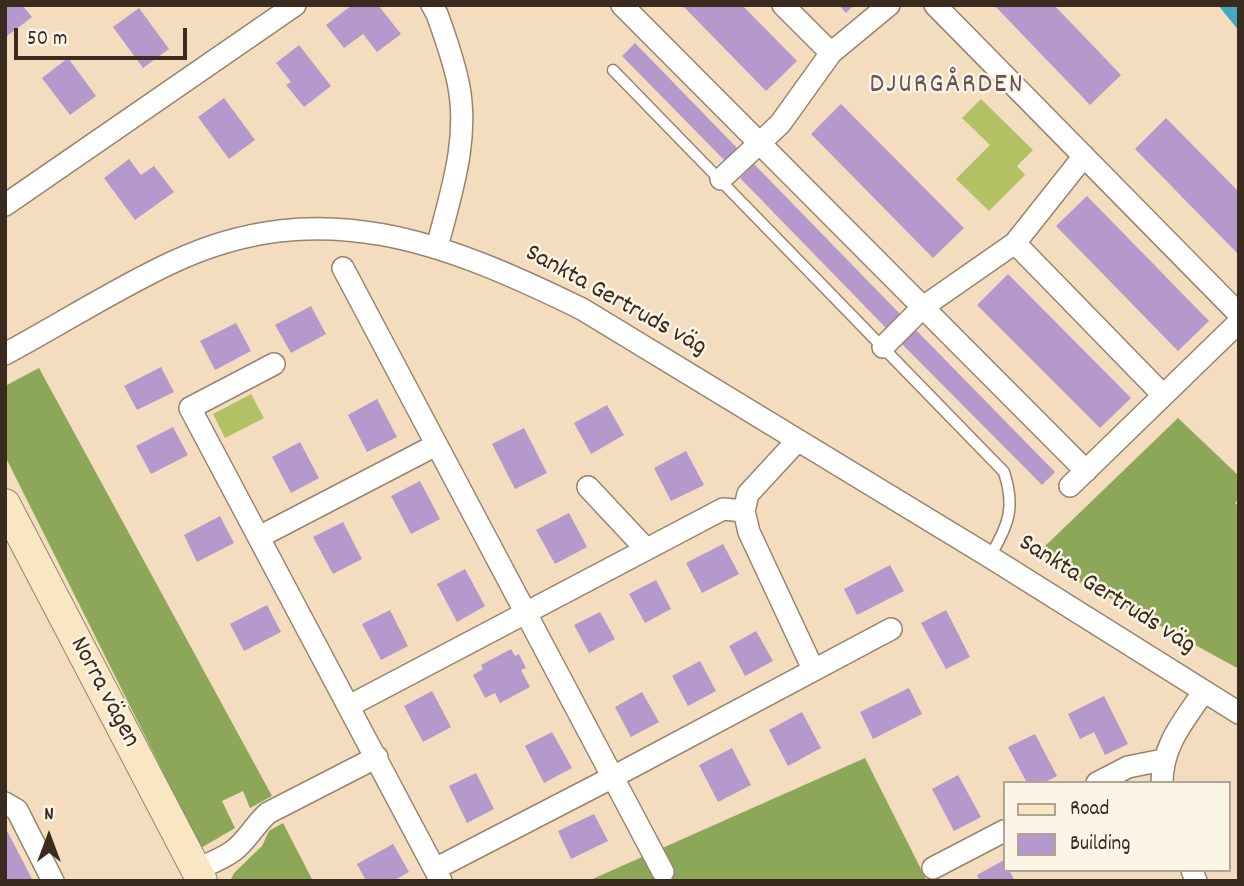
<!DOCTYPE html>
<meta charset="utf-8">
<style>
body{margin:0}
#map{position:relative;width:1244px;height:886px;overflow:hidden;background:#f4ddbe;font-family:Dekko,sans-serif}
canvas{display:block}
.frame{position:absolute;inset:0;border:7px solid #3b2a1e;pointer-events:none}
.legend{position:absolute;left:1003px;top:781px;width:228px;height:91px;box-sizing:border-box;background:#fcf5e5;border:2px solid #afa495;margin:0;padding:9px 12px;list-style:none;font-size:21px;color:#3b2a1e}
.legend li{display:flex;align-items:center;gap:14px;height:35px}
.legend b{width:35px;border:2px solid #afa495}
.north{position:absolute;left:14px;top:802px;width:70px;height:70px;-webkit-text-stroke:5px #fcf5e5;paint-order:stroke;rotate:0deg;font-size:19px;font-weight:700;line-height:28px;text-align:center;color:#3b2a1e}
.north::after{content:'';display:block;margin:auto;width:24px;height:32px;background:#3b2a1e;clip-path:polygon(50% 0,100% 100%,50% 72%,0 100%)}
.scale{position:absolute;left:14px;top:28px;width:173px;height:32px;box-sizing:border-box;border:4px solid #3b2a1e;border-top:0;padding-left:9px;font-size:21px;line-height:24px;white-space:nowrap;color:#3b2a1e;-webkit-text-stroke:5px #fcf5e5;paint-order:stroke}
</style>
<div id="map">
<canvas width="1244" height="886"></canvas>
<div class="frame"></div>
<ul class="legend">
<li><b style="height:9px;background:#f9e7c3"></b>Road</li>
<li><b style="height:19px;background:#b599cc"></b>Building</li>
</ul>
<div class="north">N</div>
<div class="scale">50 m</div>
</div>
<script>
const g = document.querySelector('canvas').getContext('2d');
g.lineJoin = 'round';
function fillPath(path, color) { g.fillStyle = color; g.fill(path, 'evenodd'); }
function stroke(path, color, width, dash) { g.strokeStyle = color; g.lineWidth = width; g.lineCap = dash ? 'butt' : 'round'; g.setLineDash(dash || []); g.stroke(path); }
function drawText(font, color, halo, rows, align = 'center') {
  g.font = font + ' Dekko,sans-serif'; g.lineWidth = 5; g.setLineDash([]); g.textBaseline = 'middle'; g.strokeStyle = halo; g.fillStyle = color; for (const [text, x, y, turn = 0] of rows) {
    g.save(); g.translate(x, y); g.rotate((+turn || 0) * Math.PI / 180); g.textAlign = isNaN(turn) ? turn : align; if (halo) g.strokeText(text, 0, 0); g.fillText(text, 0, 0); g.restore();
  }
}
const green = new Path2D(`
 M981 99 1033 150 1017 166 1025 175 989 211 956 179 990 145 962 118Z
 M251 394 264 418 225 438 213 414Z`);
const forest = new Path2D(`
 M39 368 272 796 250 808 243 791 222 801 235 828 201 848 5 456V386Z
 M1178 418 1239 476V499L1235 503 1239 506V669L1051 566 1041 550Z
 M865 758 927 881H588Z
 M283 823 313 881H230L234 873 262 846 269 831Z`);
const water = new Path2D(`
 M1218 5H1239V31Z`);
const building = new Path2D(`
 M9 5H22L32 17 7 36 5 34V8Z
 M352 5H378L401 34 377 52 363 34 344 48 326 25Z
 M682 5H742L797 61 766 91Z
 M839 5H854L846 13Z
 M994 5H1054L1121 75 1090 105Z
 M139 8 169 49 143 68 113 27Z
 M635 43 740 151 727 163 622 56Z
 M299 45 331 86 304 107 286 85 291 82 276 63Z
 M68 58 96 96 70 115 42 78Z
 M224 98 255 140 229 159 198 117Z
 M841 104 964 228 933 258 811 134Z
 M1166 118 1239 192V255L1135 149Z
 M129 159 141 175 154 166 174 192 135 220 104 178Z
 M754 164 901 315 887 329 740 178Z
 M1087 196 1209 321 1178 351 1056 226Z
 M1008 274 1131 398 1100 428 977 305Z
 M311 306 326 334 291 353 275 325Z
 M236 323 251 351 215 370 200 341Z
 M914 328 1055 472 1042 485 900 342Z
 M161 367 174 392 137 410 124 386Z
 M377 399 397 437 367 452 348 415Z
 M607 405 624 435 591 454 574 423Z
 M173 427 188 455 151 474 136 446Z
 M524 428 547 473 515 489 492 444Z
 M300 442 319 478 291 493 272 457Z
 M686 451 704 485 671 501 654 468Z
 M420 481 440 519 411 534 391 496Z
 M569 513 587 547 555 564 536 530Z
 M220 516 234 543 197 562 184 535Z
 M343 522 362 559 333 574 313 537Z
 M723 544 739 574 702 593 686 563Z
 M890 565 904 591 857 615 844 589Z
 M465 569 485 606 457 622 437 584Z
 M656 580 671 609 645 623 629 594Z
 M267 605 281 632 244 651 230 624Z
 M390 610 408 646 381 660 362 624Z
 M946 610 970 657 946 669 921 623Z
 M600 612 615 639 589 653 574 625Z
 M756 631 773 661 745 676 729 646Z
 M511 649 515 656 519 654 526 668 521 670 530 687 500 703 495 693 485 698 473 675 483 669 481 665Z
 M700 661 716 691 688 706 672 676Z
 M909 688 922 714 873 739 860 712Z
 M432 691 451 727 423 742 404 706Z
 M642 692 659 722 631 737 615 707Z
 M1104 696 1128 744 1105 755 1094 732 1080 739 1068 714Z
 M802 712 821 748 788 766 769 730Z
 M552 732 572 768 544 783 525 746Z
 M1035 734 1057 776 1043 783H1027L1008 747Z
 M732 748 751 785 718 802 699 765Z
 M476 773 494 809 467 823 449 786Z
 M958 775 981 817 954 831 932 789Z
 M594 814 608 841 571 859 558 831Z
 M5 827 16 848 33 881H5Z
 M393 844 409 872 393 881H366L357 864Z
 M1004 860V870H1009L1015 881H980L977 875Z`);
const lane = new Path2D(`
 M613 70 1004 472C1016 509 1008 524 990 557`);
const street = new Path2D(`
 M432 5 437 14C445 36 453 59 458 82 470 138 451 193 437 247
 M622 5 1086 471
 M783 5 831 53
 M935 5 1239 314
 M721 179 780 124 831 53 889 5
 M5 205 295 5
 M1015 243 1163 395
 M343 268 663 872
 M883 347 923 307 1015 243 1084 156
 M5 354C61 324 115 289 173 262 321 193 445 242 582 309L990 557 1239 713
 M274 364 190 408 441 881
 M797 441 748 494 744 511 749 532 813 669
 M1070 486 1239 322
 M588 487 646 549
 M259 537 436 445
 M349 706 723 509 744 511
 M1097 783 1128 767 1163 760
 M1162 783C1162 745 1184 721 1204 691
 M5 803 17 810 53 881
 M933 868 1004 831
 M435 869 613 777 891 629
 M196 870C208 864 222 859 233 851 247 841 255 824 268 813L377 757
 M1192 870 1196 881`);
const secondary = new Path2D(`
 M5 504 202 881`);
const streetNames = [
 ["Sankta Gertruds väg",615,302,29],
 ["Sankta Gertruds väg",1106,596,32],
 ["Norra vägen",103,693,62]
];
const neighbourhoodNames = [
 ["DJURGÅRDEN",947,87]
];
fillPath(green, '#b2c163');
fillPath(forest, '#8da759');
fillPath(water, '#41a9c1');
fillPath(building, '#b599cc');
stroke(lane, '#98846e', 13);
stroke(street, '#98846e', 24);
stroke(secondary, '#98846e', 32);
stroke(lane, '#fff', 10);
stroke(street, '#fff', 21);
stroke(secondary, '#f9e7c3', 30);
drawText('26px', '#3b2a1e', '#fcf5e5', streetNames);
g.letterSpacing = '2px';
drawText('28px', '#66515b', '#fcf5e5', neighbourhoodNames);
g.letterSpacing = '0px';
</script>
